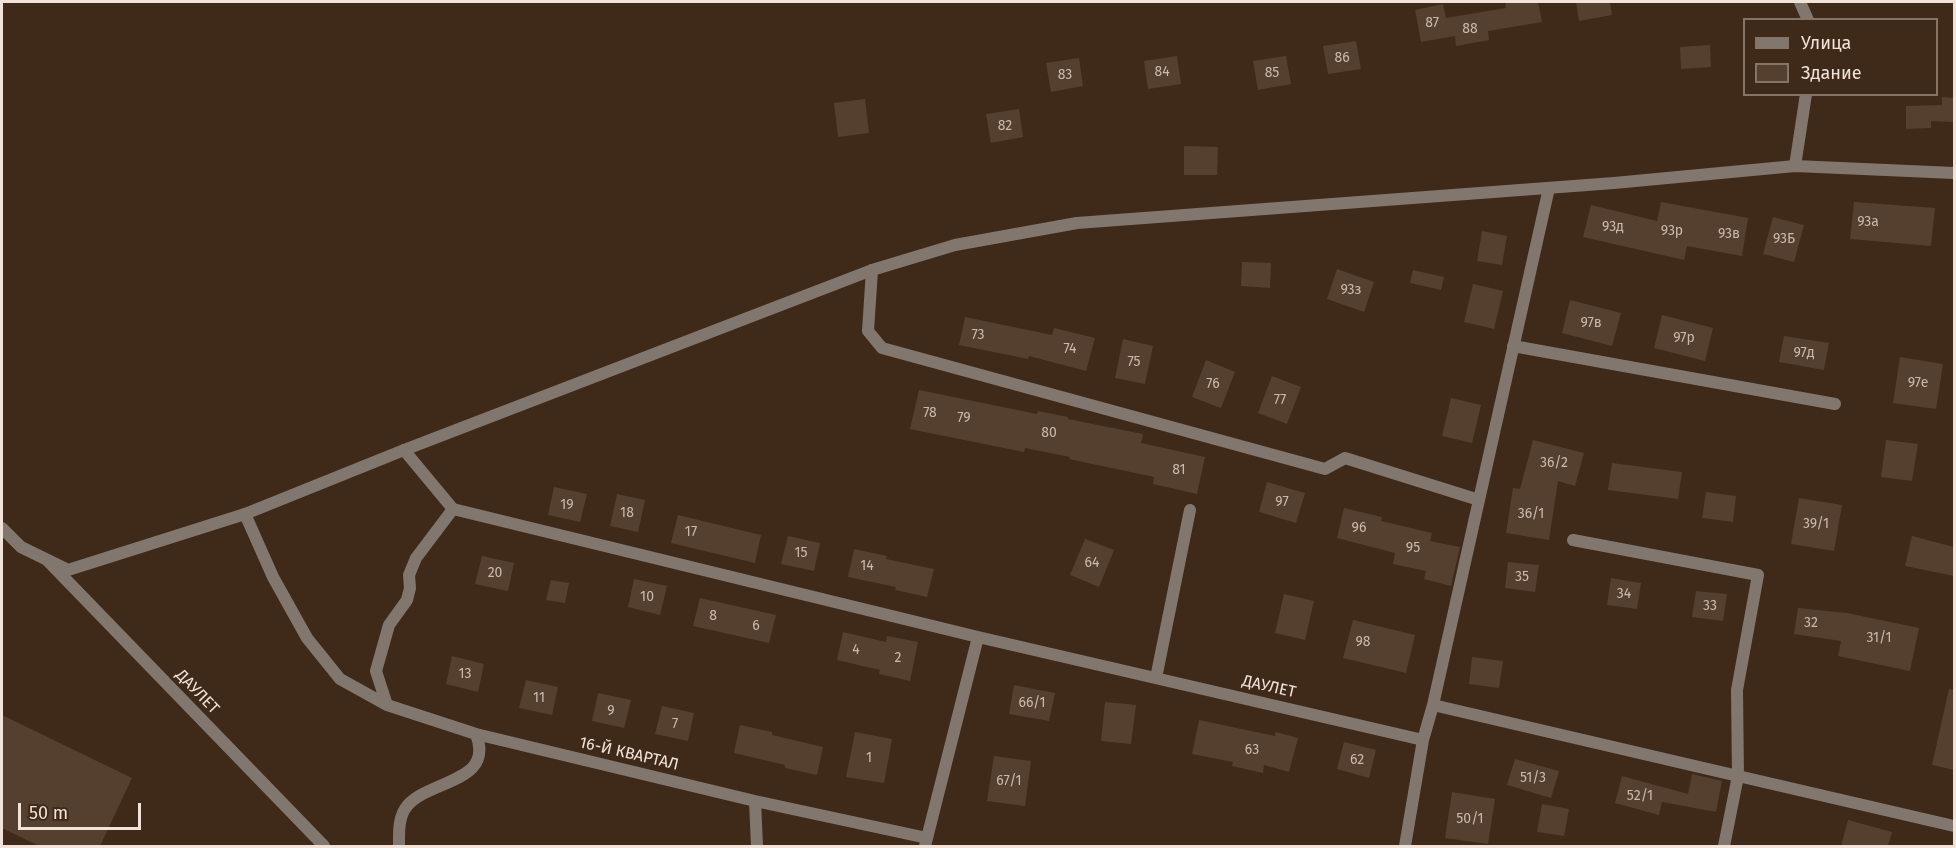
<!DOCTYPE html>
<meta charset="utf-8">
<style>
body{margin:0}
#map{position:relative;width:1956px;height:848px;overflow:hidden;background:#3f2a1a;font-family:"Fira Sans",sans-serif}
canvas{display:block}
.frame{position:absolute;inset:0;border:3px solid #f1e3d9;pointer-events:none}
.legend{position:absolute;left:1743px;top:18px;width:195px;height:78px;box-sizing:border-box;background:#3f2a1a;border:2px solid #867466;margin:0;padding:8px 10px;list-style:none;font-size:18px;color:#f1e3d9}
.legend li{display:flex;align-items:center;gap:12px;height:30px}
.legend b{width:30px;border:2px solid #867466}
.scale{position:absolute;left:18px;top:803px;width:123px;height:27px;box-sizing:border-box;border:3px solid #f1e3d9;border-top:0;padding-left:8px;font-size:18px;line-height:21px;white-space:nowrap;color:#f1e3d9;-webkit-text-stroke:4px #3f2a1a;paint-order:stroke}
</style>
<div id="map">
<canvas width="1956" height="848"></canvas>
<div class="frame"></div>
<ul class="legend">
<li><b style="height:8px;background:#82776f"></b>Улица</li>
<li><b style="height:16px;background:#553f2f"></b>Здание</li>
</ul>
<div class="scale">50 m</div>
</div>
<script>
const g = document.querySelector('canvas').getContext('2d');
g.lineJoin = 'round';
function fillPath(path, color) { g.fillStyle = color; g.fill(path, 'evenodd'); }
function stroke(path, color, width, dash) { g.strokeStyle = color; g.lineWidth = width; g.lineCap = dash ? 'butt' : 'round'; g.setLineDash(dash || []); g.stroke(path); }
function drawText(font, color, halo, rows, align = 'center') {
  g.font = font + ' "Fira Sans",sans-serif'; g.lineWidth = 6; g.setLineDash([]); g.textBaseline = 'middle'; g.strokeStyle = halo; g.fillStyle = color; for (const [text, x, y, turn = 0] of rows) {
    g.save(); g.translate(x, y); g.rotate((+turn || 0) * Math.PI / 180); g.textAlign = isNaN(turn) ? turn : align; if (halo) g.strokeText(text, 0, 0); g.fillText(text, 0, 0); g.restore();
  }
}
const building = new Path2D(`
 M1505 2H1538L1542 22 1488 31 1489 40 1456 46 1455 36 1421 42 1415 10 1443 4 1446 18 1506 8Z
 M1576 2H1610L1612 15 1579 21Z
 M1356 41 1361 69 1328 74 1323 46Z
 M1710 45 1711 67 1681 69 1680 47Z
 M1177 56 1181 84 1148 89 1144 61Z
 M1286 56 1291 84 1258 90 1253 61Z
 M1079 58 1083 86 1051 92 1046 63Z
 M1942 97 1954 98V122L1931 121V128L1906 129V106L1942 105Z
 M865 99 869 133 838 137 834 103Z
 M1019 109 1023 137 991 143 986 114Z
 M1184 146 1218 147 1217 175H1184Z
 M1661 202 1748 218 1742 256 1687 246 1684 260 1583 237 1591 205 1657 221Z
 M1854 202 1935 208 1931 246 1850 239Z
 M1773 217 1804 225 1794 262 1763 254Z
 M1482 231 1507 236 1502 265 1477 261Z
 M1242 262 1271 263 1270 288 1241 286Z
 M1337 269 1374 282 1364 312 1327 299Z
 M1413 270 1444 277 1441 290 1410 283Z
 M1473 284 1503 291 1494 329 1464 322Z
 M1570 300 1621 313 1612 346 1562 333Z
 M1662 315 1713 328 1705 361 1654 348Z
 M965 317 1052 335 1054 328 1095 338 1086 371 1029 356 1028 359 959 345Z
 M1784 336 1829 343 1824 370 1779 362Z
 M1123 339 1153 346 1145 384 1115 378Z
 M1900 357 1943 364 1936 409 1893 403Z
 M1206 360 1235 372 1221 408 1192 397Z
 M1272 376 1301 387 1287 424 1258 413Z
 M919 390 1037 414 1038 411 1068 417V419L1143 434 1141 443 1205 457 1197 494 1153 484 1154 477 1069 459 1070 457 1025 448 1024 452 910 429Z
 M1451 398 1481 405 1472 443 1442 436Z
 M1533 440 1584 453 1575 486 1558 481 1549 540 1506 533 1513 488 1520 489Z
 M1886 440 1918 444 1912 481 1881 477Z
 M1612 463 1682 472 1678 499 1608 490Z
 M1267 482 1305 493 1296 523 1259 512Z
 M554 487 587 494 580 522 548 515Z
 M1706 492 1736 496 1733 522 1702 518Z
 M617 494 645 500 638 532 610 526Z
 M1799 498 1842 505 1834 551 1791 544Z
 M1344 508 1382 517 1381 521 1432 533 1430 541 1460 547 1451 586 1424 579 1426 571 1393 564 1395 553 1337 538Z
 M678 515 761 535 755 563 671 543Z
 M788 536 820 543 814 571 781 564Z
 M1912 536 1954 547V576L1905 566Z
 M1085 539 1114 550 1099 587 1070 575Z
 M854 549 887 556 886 559 934 569 927 597 895 590 896 587 848 577Z
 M482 556 514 563 508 591 475 584Z
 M1508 562 1539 565 1535 592 1505 588Z
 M1611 578 1641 583 1637 609 1607 605Z
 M634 579 667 586 660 615 628 607Z
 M551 580 569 583 565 603 546 600Z
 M1696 591 1727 594 1723 621 1692 617Z
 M1284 594 1314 601 1305 640 1275 633Z
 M700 598 776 615 769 643 693 626Z
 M1798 608 1847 613 1919 628 1910 671 1838 656 1841 641 1794 634Z
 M1353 620 1415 635 1406 673 1343 658Z
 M843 632 886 642 887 636 918 642 910 681 879 674 880 670 837 660Z
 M452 656 484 664 478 692 446 684Z
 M1472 657 1503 661 1499 688 1469 684Z
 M526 680 558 687 552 715 519 708Z
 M1014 685 1055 693 1049 721 1009 714Z
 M1949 689 1954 690V770L1932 765Z
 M598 693 631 700 624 728 592 721Z
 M1105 702 1136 705 1131 744 1101 741Z
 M662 706 694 713 688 741 655 734Z
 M2 715 132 778 100 846H39L2 828Z
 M1199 720 1275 736 1276 732 1298 738 1289 772 1264 765 1263 773 1232 766 1233 762 1192 754Z
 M740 725 772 732V735L823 747 817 775 785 768V765L734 753Z
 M855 732 892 739 884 783 846 777Z
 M1344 742 1376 750 1369 778 1337 769Z
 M994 756 1031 761 1025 806 987 801Z
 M1515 759 1559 771 1551 798 1507 785Z
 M1692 774 1722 781 1716 812 1662 802 1659 815 1615 803 1622 776 1688 794Z
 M1452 792 1495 799 1488 844 1445 838Z
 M1542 804 1569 809 1564 836 1537 832Z
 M1848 820 1892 832 1888 846H1841Z`);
const minor = new Path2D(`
 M1800 2 1808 20
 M1795 166 1806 94
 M872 270 868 331 882 348 1325 469 1345 458 1479 500
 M1513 346 1835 404
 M404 450 453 509 978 637
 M245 514 273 577 307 638 340 679 387 705 476 734
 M47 560 324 846
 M1156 678 1190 510
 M387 705 376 671 389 625 407 600 410 588 409 575 416 558 453 509
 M1433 705 1549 188
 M755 801 757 846
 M399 846C399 833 398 817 407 806 430 779 495 783 476 734L755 801 927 838
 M925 846 978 637 1423 740 1433 705 1738 776 1737 690 1758 575 1573 540
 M1405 846 1423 740
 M1724 846 1738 776 1954 826`);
const tertiary = new Path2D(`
 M2 528 21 547 68 570 245 514 404 450 872 270 955 245 1077 223 1614 183 1795 166 1954 173`);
const numberNames = [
 ["87",1432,23],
 ["88",1470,29],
 ["86",1342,58],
 ["84",1162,72],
 ["85",1272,73],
 ["83",1065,75],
 ["82",1005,126],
 ["93а",1868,222],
 ["93д",1613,227],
 ["93р",1672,231],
 ["93в",1729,234],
 ["93Б",1784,239],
 ["93з",1351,290],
 ["97в",1591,323],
 ["73",978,335],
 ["97р",1684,338],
 ["74",1070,349],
 ["97д",1804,353],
 ["75",1134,362],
 ["97е",1918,383],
 ["76",1213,384],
 ["77",1280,400],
 ["78",930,413],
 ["79",964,418],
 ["80",1049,433],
 ["36/2",1554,463],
 ["81",1179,470],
 ["97",1282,502],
 ["19",567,505],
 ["18",627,513],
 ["36/1",1531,514],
 ["39/1",1816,524],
 ["96",1359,528],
 ["17",691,532],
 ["95",1413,548],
 ["15",801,553],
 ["64",1092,563],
 ["14",867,566],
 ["20",495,573],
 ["35",1522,577],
 ["34",1624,594],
 ["10",647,597],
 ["33",1710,606],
 ["8",713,616],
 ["32",1811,623],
 ["6",756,626],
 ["31/1",1879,638],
 ["98",1363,642],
 ["4",856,650],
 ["2",898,658],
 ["13",465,674],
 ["11",539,698],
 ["66/1",1032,703],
 ["9",611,711],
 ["7",675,724],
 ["63",1252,750],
 ["1",869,758],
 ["62",1357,760],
 ["51/3",1533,778],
 ["67/1",1009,781],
 ["52/1",1640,796],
 ["50/1",1470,819]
];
const streetNames = [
 ["ДАУЛЕТ",1269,687,13],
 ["ДАУЛЕТ",197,692,46],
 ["16-Й КВАРТАЛ",629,754,13]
];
fillPath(building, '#553f2f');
stroke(minor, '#82776f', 12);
stroke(tertiary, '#82776f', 12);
drawText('14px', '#cabaae', null, numberNames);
drawText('16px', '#f1e3d9', '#3f2a1a', streetNames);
</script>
